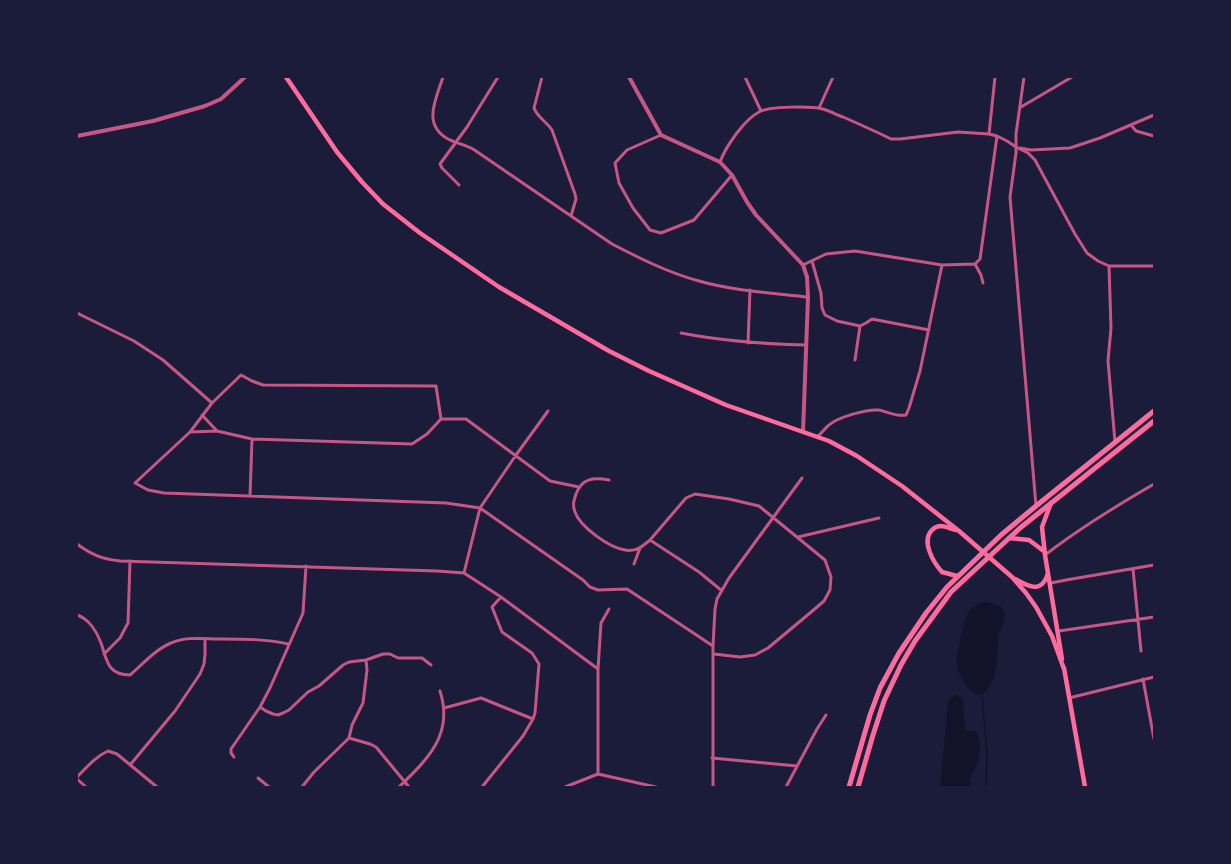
<!DOCTYPE html>
<style>
body{margin:0}
#map{position:relative;width:1231px;height:864px;overflow:hidden;background:#1b1b3a;font-family:"PT Sans",sans-serif}
canvas{display:block}
.frame{position:absolute;inset:0;border:78px solid #1b1b3a;pointer-events:none}
</style>
<div id="map">
<canvas width="1231" height="864"></canvas>
<div class="frame"></div>
</div>
<script>
const g = document.querySelector('canvas').getContext('2d');
g.lineJoin = 'round';
function fillPath(path, color) { g.fillStyle = color; g.fill(path, 'evenodd'); }
function stroke(path, color, width, dash) { g.strokeStyle = color; g.lineWidth = width; g.lineCap = dash ? 'butt' : 'round'; g.setLineDash(dash || []); g.stroke(path); }
const water = new Path2D(`
 M983 602C990 603 1000 603 1004 611 1007 619 1001 627 999 634 997 647 998 662 995 673 989 693 978 705 964 682 961 678 957 668 957 662 957 653 964 616 970 610 973 606 978 604 983 602Z
 M956 695 960 697 963 701 965 729 971 732 976 731C983 742 980 758 975 769 973 773 970 776 969 780L971 787H940L948 703 951 698Z`);
const stream = new Path2D(`
 M982 693 987 755 986 787`);
const minor = new Path2D(`
 M443 77C436 99 421 126 450 140 457 143 465 145 473 149L612 244C639 258 669 273 699 281 734 291 772 293 808 297
 M542 77 534 108C537 117 547 122 552 130L575 194 576 199 571 216
 M745 77 761 111
 M1024 77 1016 134V153L1010 197 1036 506
 M1021 107 1072 77
 M819 108 833 77
 M1131 125 1136 131 1154 136
 M989 134 995 77
 M661 135 627 150 615 163 619 183 633 208 650 230 661 233 694 220 732 175
 M1020 148 1031 150 1070 148 1100 138 1154 115
 M720 162C726 146 744 120 759 112 769 106 812 106 823 109 830 111 837 115 843 117 859 124 875 131 891 139H900L958 132 989 134 997 136 1007 141 1016 147 1028 153 1035 160 1075 234 1087 253 1098 261 1109 266H1154
 M459 185 442 168 440 164 467 127 498 77
 M812 261 821 293 822 308 825 315 837 321 860 326 866 323 872 319 929 330
 M975 264 981 275 983 283
 M803 265 826 254 855 251 942 265 975 264 980 259 997 136
 M1109 266 1111 328 1108 361 1115 442
 M77 313 134 341 163 360 212 403
 M681 333C722 341 764 344 806 345
 M748 343 750 290
 M855 360 860 326
 M202 415 217 431 252 439 412 444 427 434 441 419H466L550 481 579 487
 M441 419 436 386 263 385 252 381 241 375 212 403 190 432 135 483 148 490 164 493 446 503 480 508 583 580 590 587 598 590 627 589 713 646
 M190 432 217 431
 M818 436C822 433 825 428 829 425 838 417 867 409 879 410 888 412 897 417 906 415L909 408 920 371 942 265
 M609 480C594 477 582 478 576 494 574 500 572 505 575 512 580 527 610 548 625 550 636 552 643 546 650 540L699 572 721 590
 M250 496 252 439
 M798 537 879 518
 M650 540 686 498 695 494 729 499 759 506 825 560 831 577 830 590 824 601 810 613 768 648 755 655 740 657 714 654
 M77 544C92 555 102 559 120 561L437 571 464 573 501 597 598 669
 M1045 555C1080 528 1116 506 1154 484
 M634 564 640 548
 M306 566 303 613 270 688 260 707 266 711 273 714 278 715 283 713 289 710 308 692 319 686 343 665 349 662 366 660 383 654H390L398 658H422L431 665
 M1133 569 1141 651
 M464 573 480 508 516 455 548 411
 M1051 583 1066 580 1154 565
 M77 615C89 619 97 632 101 643 107 660 107 675 130 675 143 664 156 649 171 643 187 636 204 639 221 639 244 639 266 639 288 644
 M1059 631 1154 617
 M104 654 120 638 128 623 130 561
 M1143 679 1154 739
 M1069 698 1154 677
 M444 708 481 698 533 719
 M349 738 370 744 376 747 409 787
 M234 757 231 753V749L260 707
 M712 758 797 766
 M130 765 175 711 200 674 204 664 205 654V639
 M598 774V669L601 623 609 609
 M598 774 656 787
 M77 777C87 767 95 757 108 751L117 754 157 787
 M258 778 269 787
 M77 779 86 787
 M302 787 314 772 349 738 352 725 363 703 367 670 366 660
 M399 787C428 759 454 734 440 691
 M482 787 523 736 533 719 535 713 539 664 532 653 502 632 492 607 501 597
 M565 787 598 774
 M713 787V646L715 609 717 599 729 578 802 478
 M786 787 817 729 826 715`);
const tertiary = new Path2D(`
 M629 77 661 135 720 162 732 175 747 202 756 215 803 265 807 277 808 297 803 432
 M77 136 153 121 205 106 221 99 245 77`);
const secondary = new Path2D(`
 M286 77 337 152 362 182 383 204 420 233 499 287 609 351 649 371 726 405 829 441 857 456 902 486 959 531 1012 577 1026 593 1036 607 1052 636 1064 669
 M1051 503 1042 527 1045 555 1062 659
 M956 530C951 529 945 526 941 526 937 526 934 528 932 530 921 541 933 562 942 572L957 576
 M1009 538 1029 540 1045 552
 M1015 579C1029 587 1042 594 1048 573
 M1064 668 1085 787`);
const primary = new Path2D(`
 M849 787 870 715 880 688 899 653 926 613 947 587 1001 535 1036 506 1154 411
 M858 787 873 735 884 701 901 665 915 641 951 592 1020 528 1154 421`);
fillPath(water, '#12122b');
stroke(stream, '#12122b', 1.5);
stroke(minor, '#c65784', 3);
stroke(tertiary, '#c65784', 4);
stroke(secondary, '#ff6b9d', 4.5);
stroke(primary, '#ff6b9d', 5);
</script>
